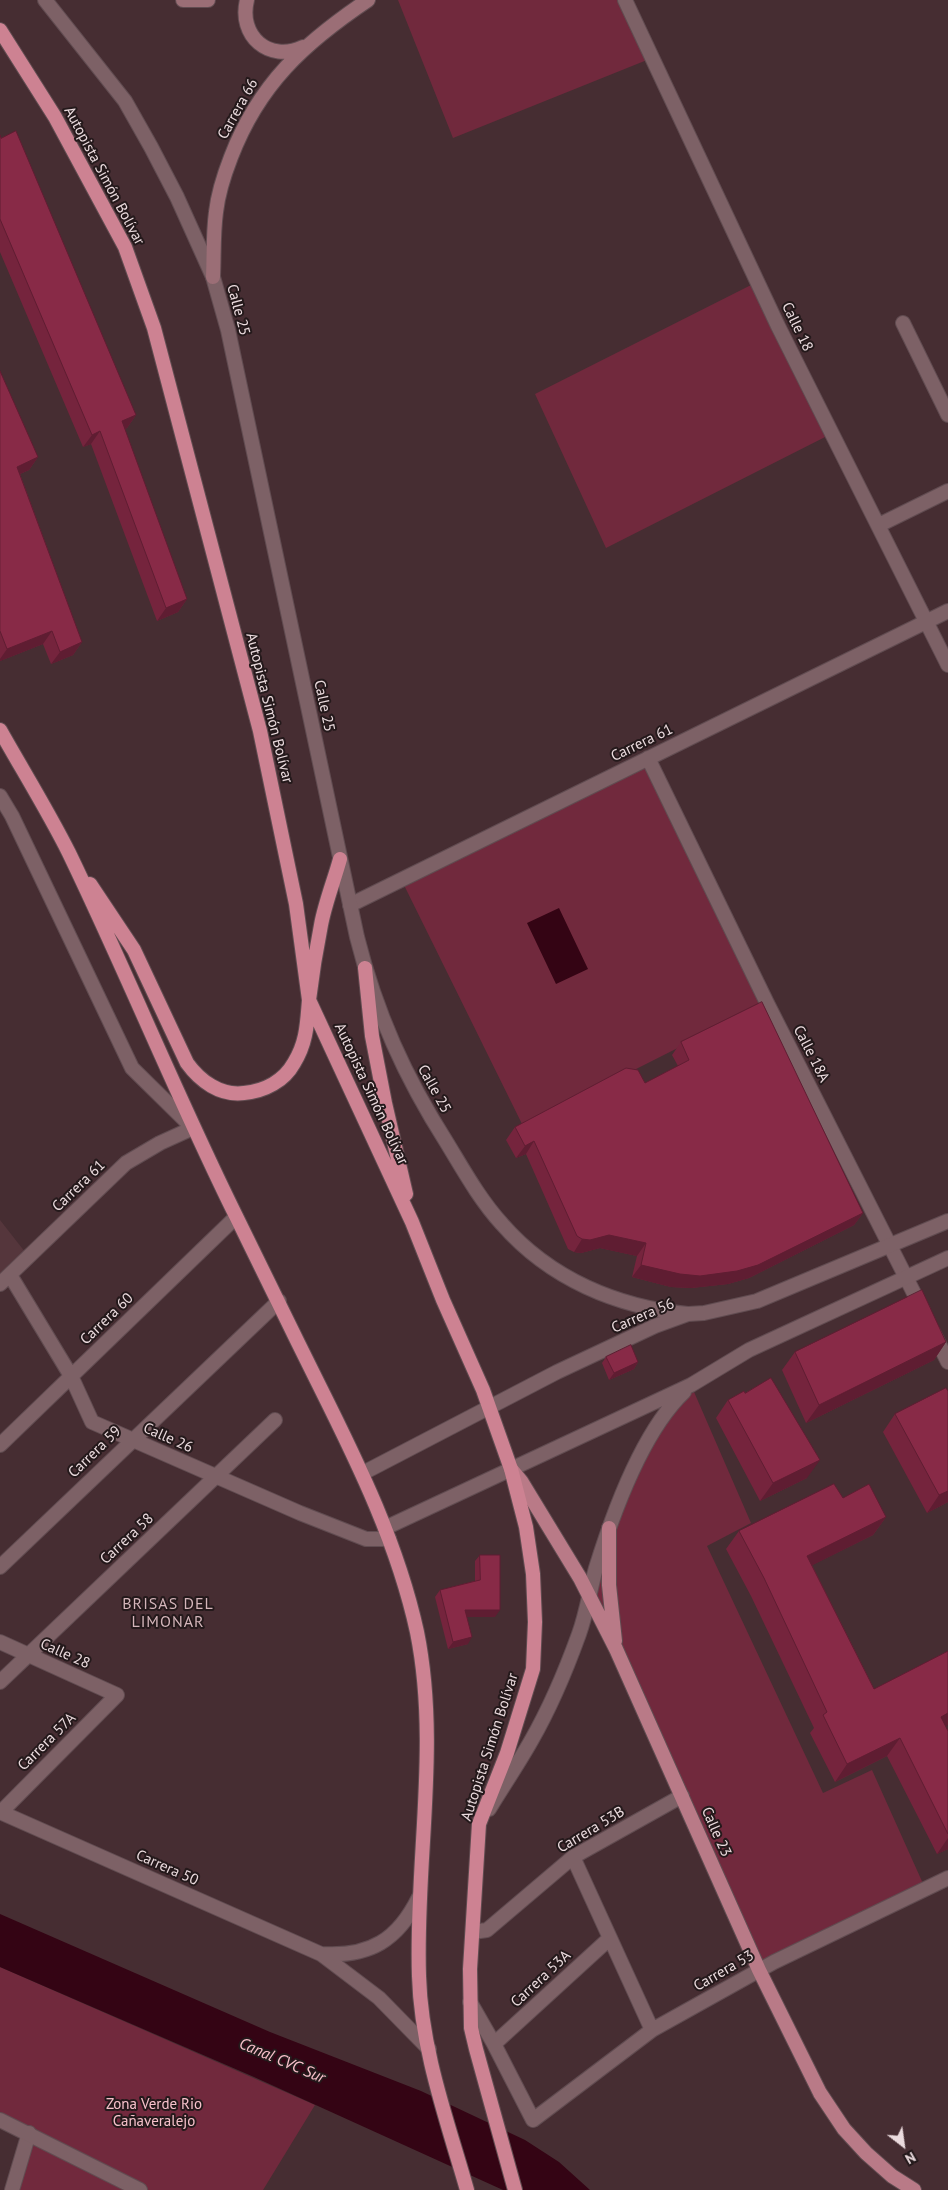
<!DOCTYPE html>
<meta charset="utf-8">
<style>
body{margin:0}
#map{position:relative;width:948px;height:2190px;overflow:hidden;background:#462d32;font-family:"PT Sans",sans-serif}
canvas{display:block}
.north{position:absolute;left:878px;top:2120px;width:50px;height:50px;-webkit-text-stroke:4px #24191b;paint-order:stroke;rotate:150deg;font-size:14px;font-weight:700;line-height:20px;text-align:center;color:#ebdbde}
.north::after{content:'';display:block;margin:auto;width:18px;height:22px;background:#ebdbde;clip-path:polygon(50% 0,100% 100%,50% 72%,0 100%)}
</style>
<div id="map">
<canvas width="948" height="2190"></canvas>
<div class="north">N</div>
</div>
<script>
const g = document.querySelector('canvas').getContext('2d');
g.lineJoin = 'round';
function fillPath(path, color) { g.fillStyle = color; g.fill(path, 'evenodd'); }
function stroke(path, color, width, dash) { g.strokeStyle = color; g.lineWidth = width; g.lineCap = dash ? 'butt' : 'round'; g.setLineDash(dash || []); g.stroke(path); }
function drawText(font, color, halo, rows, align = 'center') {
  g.font = font + ' "PT Sans",sans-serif'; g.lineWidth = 4; g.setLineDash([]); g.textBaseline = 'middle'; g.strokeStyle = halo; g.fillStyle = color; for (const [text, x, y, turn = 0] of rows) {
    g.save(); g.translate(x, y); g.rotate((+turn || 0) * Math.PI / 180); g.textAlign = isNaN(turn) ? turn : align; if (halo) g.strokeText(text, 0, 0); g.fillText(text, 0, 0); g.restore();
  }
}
const built = new Path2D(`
 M0 1220 29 1257 0 1284Z`);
const green = new Path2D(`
 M398 0H625L652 58 453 138Z
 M757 282 831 434 606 548 535 394Z
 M648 758 767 1003 523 1126 401 879Z
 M691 1385 751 1523 707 1546 823 1793 872 1770 925 1888 759 1970 588 1598 641 1456Z
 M0 1967 315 2105 263 2190H12L29 2133 0 2120Z`);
const water = new Path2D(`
 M559 908 588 969 556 984 527 923Z
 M0 1914 270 2032 421 2091 525 2140 559 2162 590 2190H503L254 2077 0 1967Z`);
const minor = new Path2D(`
 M625 0 778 326 948 665
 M903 323 948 415
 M879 525 948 491
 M648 758 767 1003 923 1311
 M0 796 12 816 132 1068 193 1128 160 1143 126 1163 0 1284
 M350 905 948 611
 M10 1275 71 1376 92 1422 300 1513 366 1539H389
 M933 1332 948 1362
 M0 1445 236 1217
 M0 1567 279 1301
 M0 1642 117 1695 1 1812
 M0 1682 275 1420
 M0 1812 321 1954 379 1998 429 2049
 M573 1857 652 2030
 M473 1932 487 1930 573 1857 682 1796
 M322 1954C370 1957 398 1940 419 1897
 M470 2002 494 2044 533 2120 652 2030 774 1962 948 1878
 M494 2044 610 1938
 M12 2190 29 2133`);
const tertiary = new Path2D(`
 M45 0 125 101 151 147 177 197 213 277 228 330 357 937C376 1013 405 1077 447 1143 464 1171 480 1200 502 1224 550 1279 617 1307 688 1314
 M363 1473 557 1372 655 1326 688 1314 704 1313 757 1301 948 1221
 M385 1528 691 1385 749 1350 948 1258
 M489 1809C503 1786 518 1764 531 1741 550 1708 566 1670 579 1634 587 1612 590 1589 596 1568 613 1513 642 1432 684 1392
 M0 2120 140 2190`);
const secondary = new Path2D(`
 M183 0H208
 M247 0C238 36 269 63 303 47
 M213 277C214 256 213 234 216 212 218 194 224 175 231 157 259 84 304 43 368 0`);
const primary = new Path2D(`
 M511 1469 521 1481 580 1578 616 1649 759 1970 820 2093 844 2129 866 2153 892 2176 914 2190
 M609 1528V1585L615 1641`);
const trunk = new Path2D(`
 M0 30 55 117 125 247 154 328 260 731 296 904 309 1000 412 1222 443 1300 483 1390 511 1469 526 1527 533 1574 535 1622 533 1669 507 1753 479 1824 470 1969 471 2028 476 2049 515 2190
 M0 730C23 771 48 811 69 853 127 973 177 1097 236 1216 264 1273 291 1329 319 1385 359 1465 398 1545 417 1632 440 1746 415 1861 419 1976 421 2049 447 2120 467 2190
 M90 884 134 950 187 1063C200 1081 220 1096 244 1093 265 1091 284 1081 294 1063 307 1042 307 1023 309 1000 312 975 316 950 321 925 325 903 334 881 340 859
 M365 968 372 1036 385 1103 406 1194`);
const wall = new Path2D(`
 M0 135 136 415 127 428 124 429 187 599 178 612 157 621 91 444 83 447 0 252Z
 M0 371 38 457 29 470 20 474 82 642 73 655 51 664 43 644 0 661Z
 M681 1042 863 1213 854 1225 749 1278 728 1284 691 1288 671 1287 632 1277 637 1256 600 1248 581 1253 574 1252 568 1249 526 1154 516 1158 506 1140 515 1127 645 1083 678 1066 672 1055Z
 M946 1342 934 1360 806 1423 782 1370 795 1352Z
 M606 1357 638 1362 634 1369 609 1380 602 1363Z
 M728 1400 807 1478 760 1501 716 1418Z
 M895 1414 948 1502 927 1513 883 1432Z
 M843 1498 886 1517 873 1535 812 1565 874 1689 946 1726 948 1731V1849L937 1854 887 1756 835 1782 810 1733 814 1728 751 1596 726 1549 739 1531Z
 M480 1555 495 1617H467L468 1644 448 1649 435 1597 440 1590 475 1581V1561Z`);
const shadedWall = new Path2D(`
 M136 415 127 428 113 434 122 421Z
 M100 431 91 444 83 447 92 435Z
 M38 457 29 470 8 479 17 467Z
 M187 599 178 612 157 621 166 608Z
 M52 631 43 644 0 661V659L7 649Z
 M82 642 73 655 51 664 60 652Z
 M534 1141 526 1154 516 1158 525 1146Z
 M863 1213 854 1225 749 1278 728 1284 691 1288 671 1287 632 1277 641 1265Z
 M609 1235 646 1243 637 1256 600 1248 581 1253 574 1252 582 1239Z
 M946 1342 934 1360 806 1423 819 1405Z
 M638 1362 634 1369 609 1380 614 1373Z
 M820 1460 807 1478 760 1501 773 1483Z
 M948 1491V1502L927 1513 939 1495Z
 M886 1517 873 1535 795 1574 807 1556Z
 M465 1610H500L495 1617H460Z
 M472 1637 468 1644 448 1649 453 1642Z
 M948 1713V1725L928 1735 941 1717Z
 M900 1738 887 1756 835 1782 847 1764Z
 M948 1838V1849L937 1854Z`);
const building = new Path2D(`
 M16 131 136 415 122 421 187 599 166 608 100 431 92 435 0 219V135L1 138Z
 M0 371 38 457 17 467 82 642 60 652 52 631 7 649 0 631Z
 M762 1002 863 1213 758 1265 737 1271 700 1276 680 1274 641 1265 646 1243 609 1235 590 1240 582 1239 577 1236 534 1141 525 1146 515 1127 626 1068 638 1070 645 1083 689 1060 681 1042Z
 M922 1290 946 1342 819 1405 795 1352Z
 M631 1345 638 1362 614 1373 606 1357Z
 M771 1378 820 1460 773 1483 728 1400 744 1391 745 1393Z
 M946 1388 948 1391V1491L939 1495 895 1414Z
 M834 1484 843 1498 869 1484 886 1517 807 1556 874 1689 948 1651V1713L941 1717 948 1731V1834L900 1738 847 1764 823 1715 827 1712 764 1578 739 1531Z
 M480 1555H500V1610H465L472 1637 453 1642 440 1590 480 1580Z`);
const streetNames = [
 ["Carrera 66",238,109,-61],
 ["Autopista Simón Bolívar",104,176,62],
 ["Calle 25",238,310,75],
 ["Calle 18",797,327,64],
 ["Calle 25",324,706,78],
 ["Autopista Simón Bolívar",269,708,76],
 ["Carrera 61",642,743,-26],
 ["Calle 18A",811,1054,63],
 ["Calle 25",434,1089,61],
 ["Autopista Simón Bolívar",371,1094,65],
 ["Carrera 61",79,1186,-44],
 ["Carrera 56",643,1316,-23],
 ["Carrera 60",107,1319,-44],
 ["Calle 26",168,1438,24],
 ["Carrera 59",95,1452,-44],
 ["Carrera 58",127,1539,-43],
 ["Calle 28",65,1654,24],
 ["Carrera 57A",47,1742,-45],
 ["Autopista Simón Bolívar",490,1747,-72],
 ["Carrera 53B",591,1830,-31],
 ["Calle 23",716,1832,66],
 ["Carrera 50",167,1868,24],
 ["Carrera 53",724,1971,-30],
 ["Carrera 53A",541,1979,-43]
];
const parkNames = [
 ["Zona Verde Rio",154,2105],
 ["Cañaveralejo",154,2122]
];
const neighbourhoodNames = [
 ["BRISAS DEL",168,1604],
 ["LIMONAR",168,1622]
];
const waterNames = [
 ["Canal CVC Sur",282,2061,23]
];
fillPath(built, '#55363c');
fillPath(green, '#71293d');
fillPath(water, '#340414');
stroke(minor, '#614c51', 16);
stroke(tertiary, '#614c51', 16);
stroke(secondary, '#614c51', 16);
stroke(primary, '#614c51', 16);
stroke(trunk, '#614c51', 16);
stroke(minor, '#7d6166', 14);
stroke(tertiary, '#7d6166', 14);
stroke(secondary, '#9b6e76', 14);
stroke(primary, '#b97a87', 14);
stroke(trunk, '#cd8292', 14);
fillPath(wall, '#75243d');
fillPath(shadedWall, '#5f1d32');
fillPath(building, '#882a47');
stroke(building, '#5f1d32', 1);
drawText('15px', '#ebdbde', '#24191b', streetNames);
drawText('15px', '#f7c1cb', '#24191b', parkNames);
g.letterSpacing = '1px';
drawText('16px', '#d4b5ba', '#24191b', neighbourhoodNames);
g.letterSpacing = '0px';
drawText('italic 16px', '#f8c1cb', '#24191b', waterNames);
</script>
